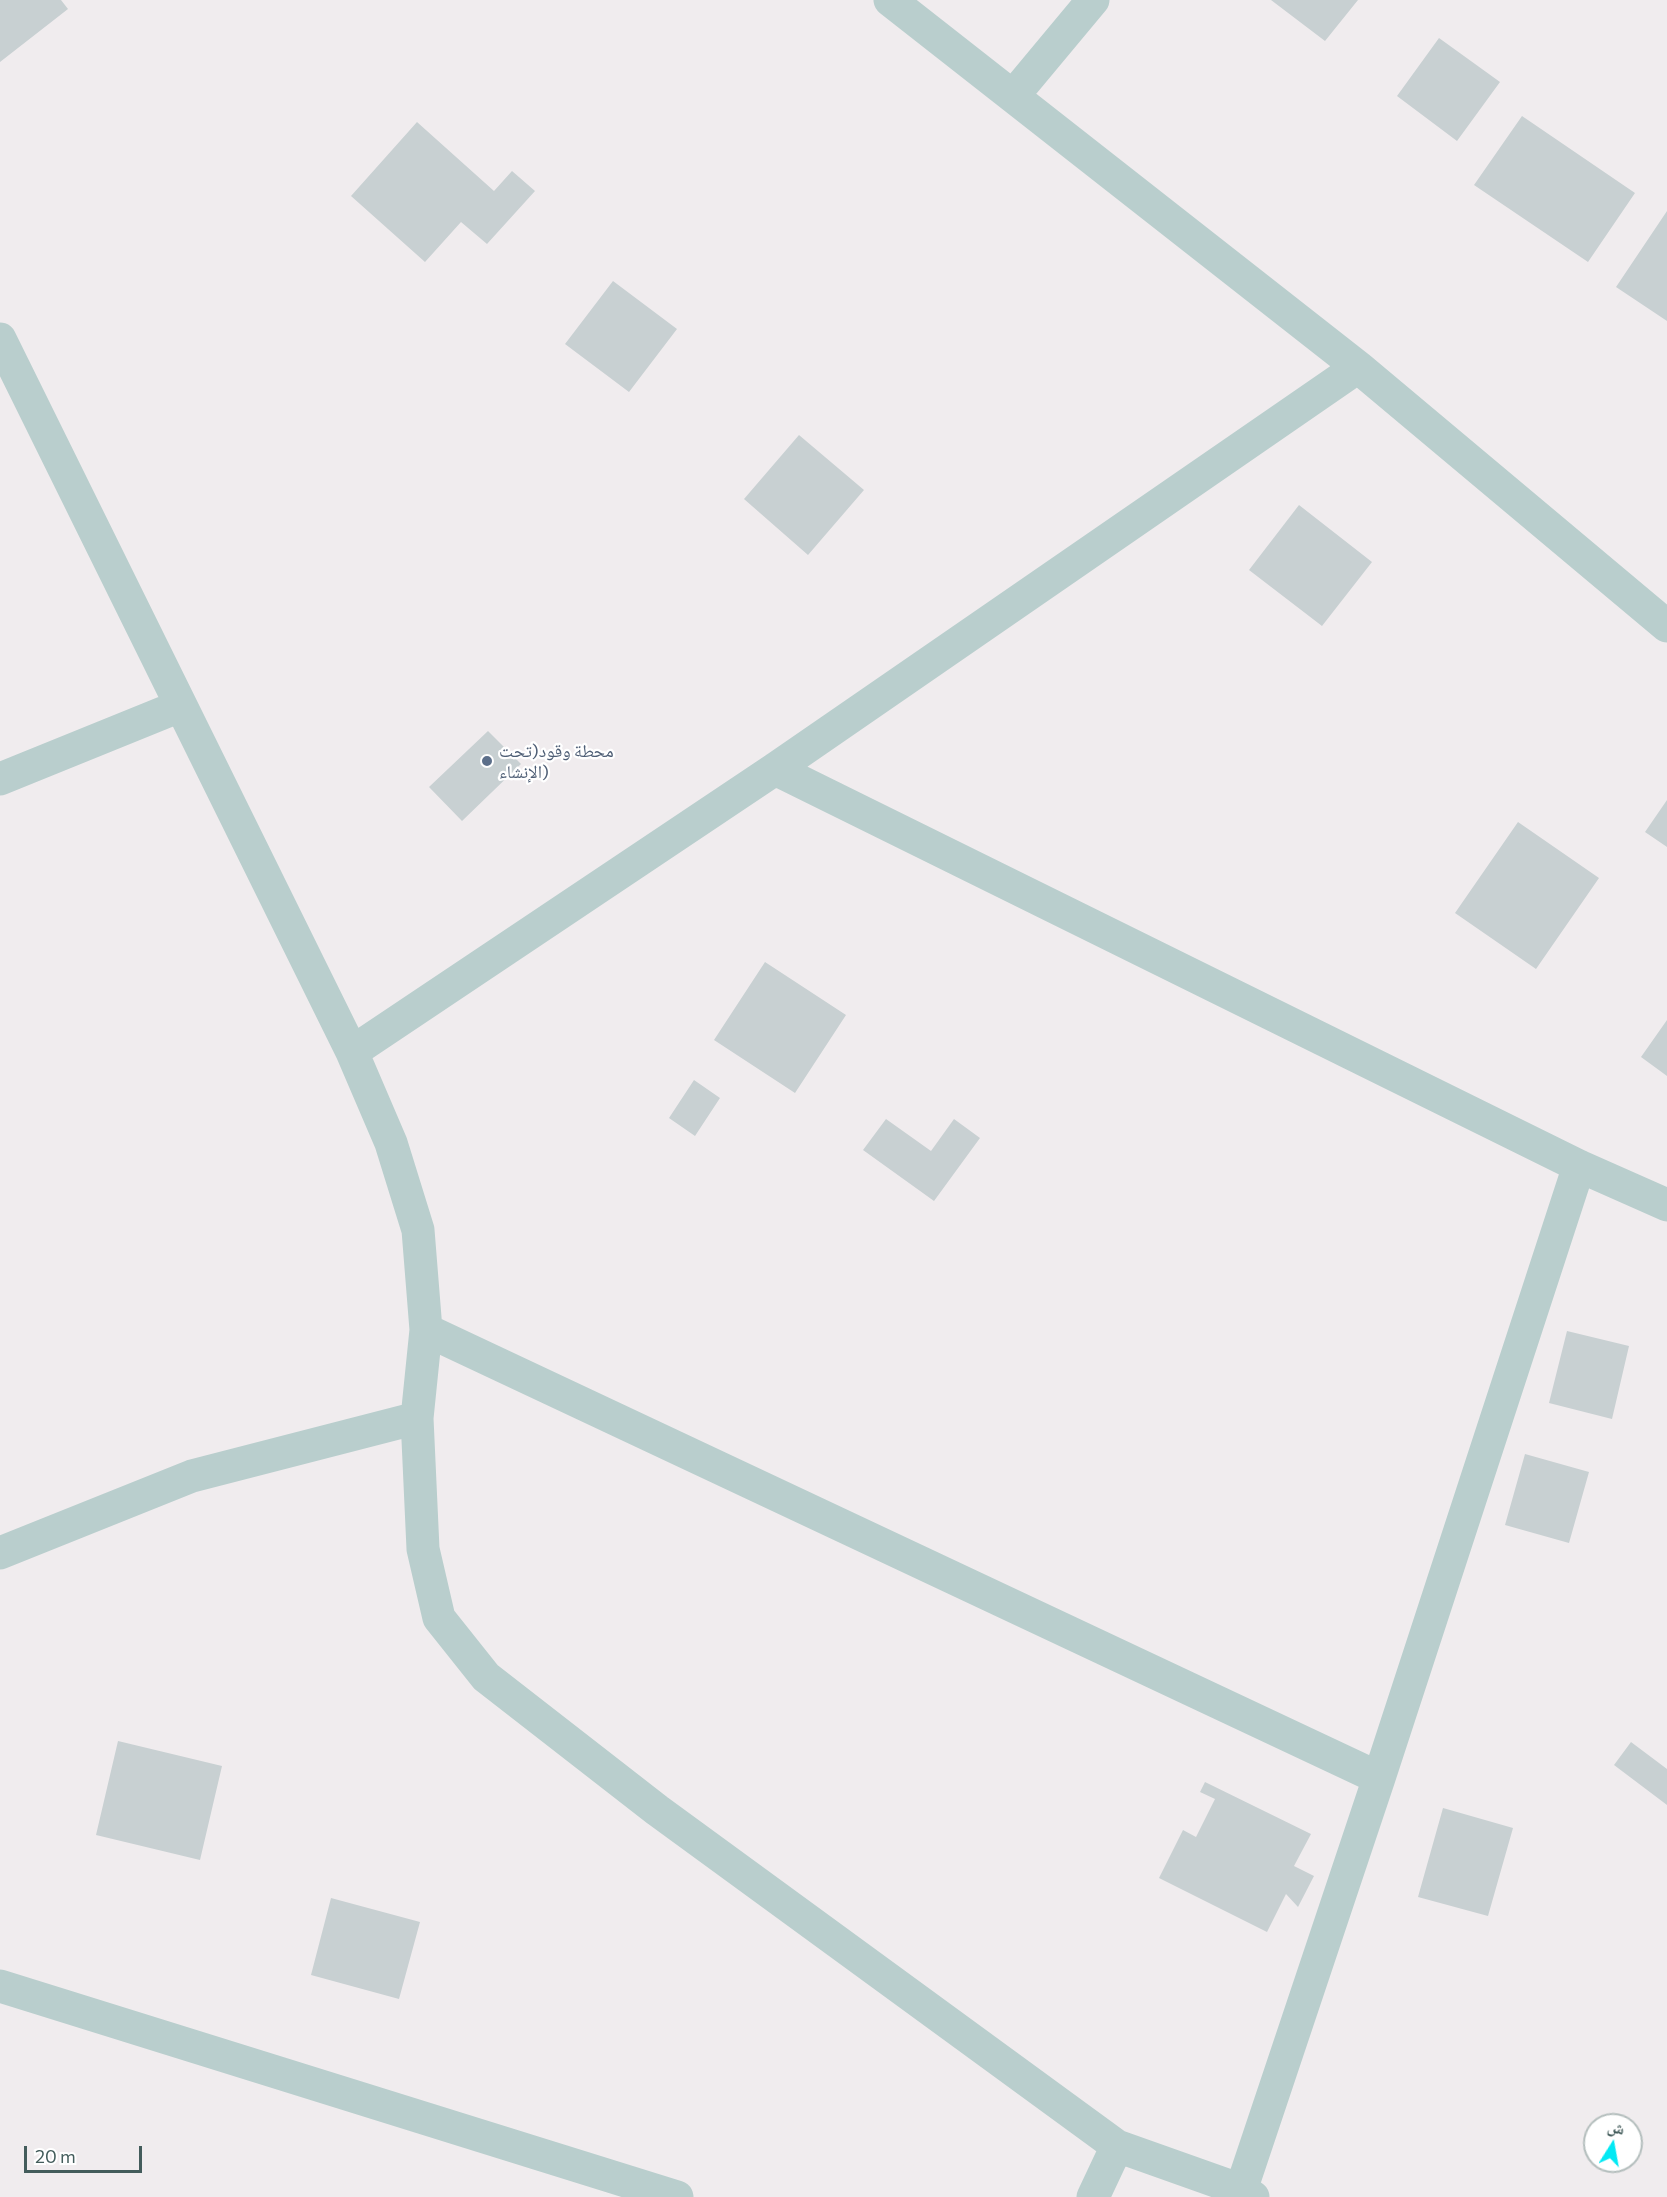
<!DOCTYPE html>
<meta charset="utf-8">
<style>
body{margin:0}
#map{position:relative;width:1667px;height:2197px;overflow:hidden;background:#f0ecee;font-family:Commissioner,"Noto Naskh Arabic",sans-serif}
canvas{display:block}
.north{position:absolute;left:1583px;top:2113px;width:60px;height:60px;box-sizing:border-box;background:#fff;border:2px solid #b4bebd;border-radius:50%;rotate:11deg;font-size:16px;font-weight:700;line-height:24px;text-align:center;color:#435c5b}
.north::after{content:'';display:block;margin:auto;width:21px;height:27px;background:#03e9f4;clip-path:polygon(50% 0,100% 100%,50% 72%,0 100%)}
.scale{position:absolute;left:24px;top:2146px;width:118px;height:27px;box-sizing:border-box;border:3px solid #435c5b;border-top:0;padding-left:8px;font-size:18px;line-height:21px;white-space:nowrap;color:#435c5b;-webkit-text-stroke:4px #fff;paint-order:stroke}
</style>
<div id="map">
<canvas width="1667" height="2197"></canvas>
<div class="north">ش</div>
<div class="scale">20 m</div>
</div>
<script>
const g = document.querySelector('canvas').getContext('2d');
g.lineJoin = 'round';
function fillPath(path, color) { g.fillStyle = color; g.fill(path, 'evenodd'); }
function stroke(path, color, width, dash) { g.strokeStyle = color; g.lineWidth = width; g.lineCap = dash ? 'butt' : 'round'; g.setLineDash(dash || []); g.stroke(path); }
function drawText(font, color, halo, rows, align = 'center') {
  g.font = font + ' Commissioner,"Noto Naskh Arabic",sans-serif'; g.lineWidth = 4.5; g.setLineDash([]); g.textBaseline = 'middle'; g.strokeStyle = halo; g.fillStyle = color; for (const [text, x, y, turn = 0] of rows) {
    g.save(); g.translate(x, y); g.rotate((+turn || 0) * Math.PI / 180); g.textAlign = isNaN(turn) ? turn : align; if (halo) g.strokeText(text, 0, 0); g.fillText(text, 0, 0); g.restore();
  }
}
const building = new Path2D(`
 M0 0H61L68 9 0 62Z
 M1271 0H1358L1325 41Z
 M1439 38 1500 82 1457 141 1397 96Z
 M1522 116 1635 193 1588 262 1474 185Z
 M417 122 494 191 512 171 535 191 487 244 461 222 425 262 351 196Z
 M1667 211V321L1616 287Z
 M613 281 677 329 629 392 565 344Z
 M799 435 864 490 808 555 744 499Z
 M1299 505 1372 562 1322 626 1249 570Z
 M488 731 521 764 462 821 429 787Z
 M1667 800V847L1645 832Z
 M1518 822 1599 878 1536 969 1455 913Z
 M765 962 846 1015 795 1093 714 1040Z
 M1667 1020V1076L1641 1057Z
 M694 1080 720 1098 695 1136 669 1118Z
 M886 1119 931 1151 954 1119 980 1138 934 1201 863 1150Z
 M1567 1331 1629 1346 1612 1419 1549 1403Z
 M1525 1454 1589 1472 1569 1543 1505 1525Z
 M118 1741 222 1766 200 1860 96 1835Z
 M1631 1742 1667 1769V1805L1614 1765Z
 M1205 1782 1311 1834 1294 1866 1314 1876 1298 1907 1286 1894 1267 1932 1159 1878 1183 1830 1196 1837 1215 1799 1200 1792Z
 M1443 1808 1513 1828 1488 1916 1418 1897Z
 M331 1898 420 1922 399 1999 311 1975Z`);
const street = new Path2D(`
 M890 0 1358 367 1667 626
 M1013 96 1093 0
 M0 339 352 1052 391 1143 418 1230 426 1330 417 1418 423 1549 439 1618 486 1677 657 1810 1117 2146 1241 2190 1253 2197
 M775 769 1579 1166 1667 1205
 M0 779 180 706
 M352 1052 775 769 1358 367
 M426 1330 1379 1778
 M0 1553 192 1476 417 1418
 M0 1986 677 2197
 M1241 2190 1379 1778 1579 1166
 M1093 2197 1117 2146`);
const markers = [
 [487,761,6,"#5c6f8a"]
];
const serviceNames = [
 ["محطة وقود(تحت",499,751],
 ["الإنشاء)",499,772]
];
fillPath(building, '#c8d0d2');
stroke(street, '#b9cecd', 33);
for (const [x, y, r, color] of markers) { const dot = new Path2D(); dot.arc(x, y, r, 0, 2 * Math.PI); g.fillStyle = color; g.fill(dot); stroke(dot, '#fff', 2); }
drawText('18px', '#4e5e75', '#fff', serviceNames, 'left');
</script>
